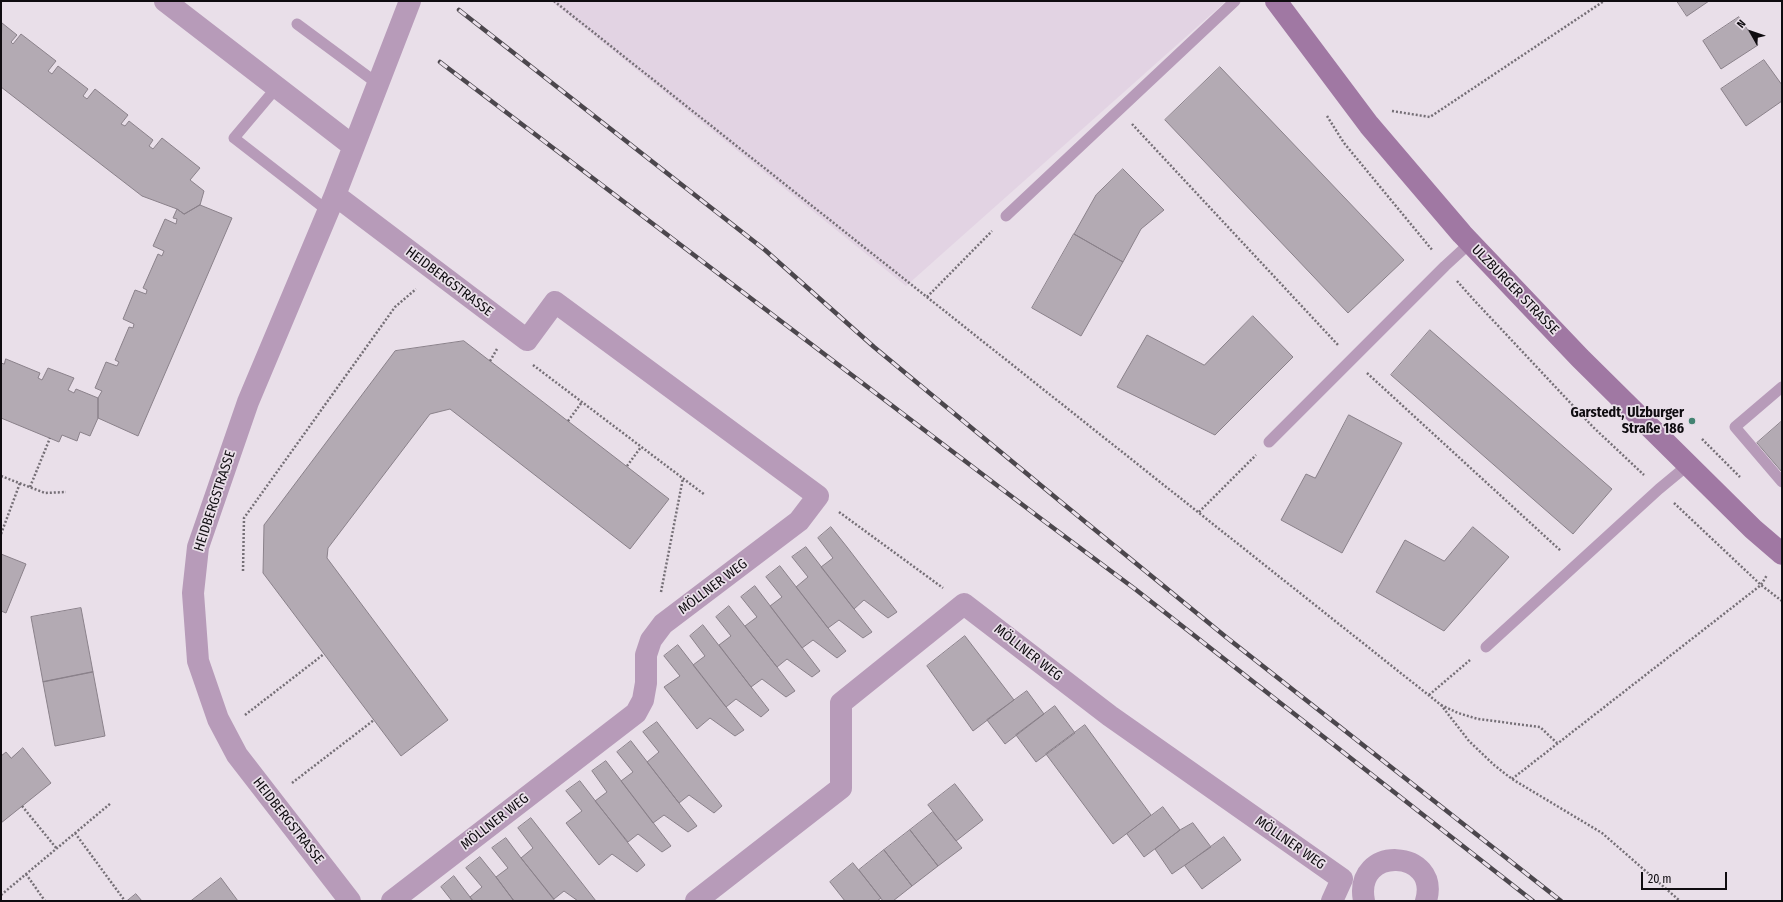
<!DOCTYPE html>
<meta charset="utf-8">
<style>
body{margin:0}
#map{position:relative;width:1783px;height:902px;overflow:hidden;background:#e9dfe9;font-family:"Fira Sans Condensed",sans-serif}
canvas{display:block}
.frame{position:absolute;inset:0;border:2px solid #0f0c10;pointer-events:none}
.north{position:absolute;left:1731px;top:12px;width:40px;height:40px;-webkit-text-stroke:3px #e9dfe9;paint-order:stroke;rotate:310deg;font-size:11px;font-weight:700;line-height:16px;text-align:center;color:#0f0c10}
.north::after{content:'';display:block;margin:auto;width:14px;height:18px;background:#0f0c10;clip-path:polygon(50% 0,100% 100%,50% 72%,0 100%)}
.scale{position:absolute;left:1641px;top:872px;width:86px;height:18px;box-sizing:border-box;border:2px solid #0f0c10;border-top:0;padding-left:5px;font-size:12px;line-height:14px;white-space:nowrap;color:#0f0c10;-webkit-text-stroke:3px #e9dfe9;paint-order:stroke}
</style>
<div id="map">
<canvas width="1783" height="902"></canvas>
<div class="frame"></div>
<div class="north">N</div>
<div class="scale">20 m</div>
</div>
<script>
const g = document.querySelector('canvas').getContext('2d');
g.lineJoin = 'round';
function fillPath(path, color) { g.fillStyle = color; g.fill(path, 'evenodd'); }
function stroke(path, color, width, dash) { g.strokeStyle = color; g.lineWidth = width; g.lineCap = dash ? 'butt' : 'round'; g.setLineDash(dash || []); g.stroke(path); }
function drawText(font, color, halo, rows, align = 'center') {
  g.font = font + ' "Fira Sans Condensed",sans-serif'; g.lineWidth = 3.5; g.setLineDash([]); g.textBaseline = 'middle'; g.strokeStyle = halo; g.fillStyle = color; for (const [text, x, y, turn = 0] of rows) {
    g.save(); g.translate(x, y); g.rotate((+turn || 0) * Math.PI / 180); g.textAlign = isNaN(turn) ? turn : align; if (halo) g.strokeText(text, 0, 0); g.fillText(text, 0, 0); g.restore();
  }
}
const built = new Path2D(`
 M551 1H1223L1224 3 906 286Z`);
const building = new Path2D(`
 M1677 1H1709L1687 16Z
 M1739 17 1758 45 1721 69 1703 41Z
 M2 23 17 35 11 42 13 44 21 34 56 61 48 71 52 74 58 66 88 89 83 96 87 99 95 89 128 115 121 124 125 126 129 121 153 140 149 146 153 149 162 138 200 168 190 180 204 191 200 205 184 214 177 209 142 196 1 87Z
 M1764 60 1782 85V101L1746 126 1721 89Z
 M1220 67 1404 260 1348 313 1165 120Z
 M1123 169 1164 210 1141 229 1123 262 1074 234 1096 195Z
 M200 205 232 218 138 436 98 418V398L102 391 95 388 106 362 117 366 119 362 115 360 129 327 133 328 134 324 123 319 135 290 146 294 147 290 143 288 158 254 162 256 164 251 153 246 165 219 176 224 177 219 173 218 177 209 184 214Z
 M1074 234 1123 262 1081 336 1032 308Z
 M1253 316 1293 357 1215 435 1117 387 1147 335 1204 365Z
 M1430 330 1612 489 1573 534 1391 375Z
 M464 341 669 499 630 549 450 409 430 414 328 548 327 558 448 720 401 756 263 573 264 525 395 351Z
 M6 359 40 373 38 378 42 380 48 368 74 378 68 390 74 393 76 389 98 398V418L90 436 80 432 77 441 62 435 59 442 1 418V363L4 364Z
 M1349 415 1402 443 1342 553 1281 520 1306 474 1315 478Z
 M1782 421V472L1757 443Z
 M831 527 847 547 897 612 888 618 864 600 854 609 821 567 833 558 818 538Z
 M1473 527 1509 557 1444 631 1376 592 1405 540 1444 561Z
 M806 547 872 632 863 638 839 620 828 628 796 587 808 577 792 557Z
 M1 554 26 564 6 613 1 611Z
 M780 566 846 651 837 658 813 640 802 648 770 606 782 597 766 577Z
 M755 586 820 671 812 677 787 659 777 667 745 626 757 617 741 597Z
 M729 606 777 667 795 691 786 697 762 679 751 687 719 645 731 636 716 617Z
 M81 608 93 672 43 682 31 617Z
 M703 625 769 710 761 717 736 699 726 707 693 665 705 656 690 636Z
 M965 636 1014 700 973 731 927 666Z
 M678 645 744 730 735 736 710 718 697 729 664 687 680 676 664 656Z
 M93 672 105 736 55 746 43 682Z
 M1027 691 1044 714 1005 744 987 720Z
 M1055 706 1075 733 1036 762 1016 735Z
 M657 722 722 806 714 813 689 795 679 803 647 762 659 752 643 732Z
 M1085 725 1151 815 1113 844 1046 754Z
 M631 741 679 803 697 826 688 832 664 815 653 823 621 781 633 772 617 752Z
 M23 748 51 783 1 823V756L6 752 11 758Z
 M606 761 671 846 662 852 638 834 628 842 595 801 607 792 592 771Z
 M580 781 645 865 637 872 612 854 599 865 566 823 582 811 566 791Z
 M955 784 983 820 956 841 928 805Z
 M1163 807 1180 830 1144 857 1127 834Z
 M933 812 962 848 938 866 910 830Z
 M531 818 596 901H578L564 891 554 899 521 858 533 848 518 828Z
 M1193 823 1211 847 1172 874 1155 849 1180 830Z
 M910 830 938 866 912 886 884 850Z
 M1224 837 1241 860 1202 889 1185 866Z
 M506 838 521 858 555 901H514L496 877 508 868 492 848Z
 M884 850 912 886 893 901H883L859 870Z
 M480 857 496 877 514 901H473L470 897 482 887 466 868Z
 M853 863 881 898 877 901H845L830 882Z
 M454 876 470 897 473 901H452L441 887Z
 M221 878 238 901H191Z
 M136 894 142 901H127Z`);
const path = new Path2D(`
 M554 1 1441 705 1469 741 1494 765 1512 779 1602 833 1680 901
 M1392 111 1430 117 1604 1
 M1327 116 1344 143 1433 251
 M1132 124 1338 345
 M1457 281 1473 299 1593 427 1644 475
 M927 297 992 231
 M490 361 497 349
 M533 365 705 495
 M1367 373 1561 551
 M568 421 582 402
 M1702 439 1740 477
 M627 466 641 447
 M1 476 45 493 66 492
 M30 487 50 438
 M1674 503 1761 585 1782 601
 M839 512 943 588
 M1199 512 1256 455
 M1 534 20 483
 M243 571 244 518 395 307 416 289
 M661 592 683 478
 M1429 695 1470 660
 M1441 705 1458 713 1478 719 1540 727 1557 743
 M245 715 324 654
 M1512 779 1761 585 1767 575
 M292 783 374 720
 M22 806 57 849
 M75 833 125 901
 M26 874 45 901
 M1 895 111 803`);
const lane = new Path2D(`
 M297 24 378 84
 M277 87 234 138 328 211
 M1006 216 1235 1
 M1782 387 1735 427 1782 482
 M1269 442 1445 266 1470 243
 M1486 647 1659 489 1688 465`);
const street = new Path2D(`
 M165 1 353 146
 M335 195 527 340 555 302 818 496 799 521 663 624 651 640 646 655V683L643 700 636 713 392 901
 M350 901 237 755 218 719 198 661 193 593 198 547 248 402 335 195 410 1
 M696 901 841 788V703L964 604 1110 716 1342 879 1332 901
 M1364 901C1353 844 1441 849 1426 901`);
const secondary = new Path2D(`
 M1276 1 1369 125 1462 234 1580 358 1753 529 1782 554`);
const rail = new Path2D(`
 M459 10 765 250 874 347 1061 502 1226 637 1561 901
 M440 62 1040 518 1135 589 1533 901`);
const markers = [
 [1692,421,4,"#438372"]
];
const streetNames = [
 ["HEIDBERGSTRASSE",449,282,37],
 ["ULZBURGER STRASSE",1515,290,46],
 ["HEIDBERGSTRASSE",215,501,-72],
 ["MÖLLNER WEG",713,587,-37],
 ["MÖLLNER WEG",1028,653,38],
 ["HEIDBERGSTRASSE",288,821,52],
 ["MÖLLNER WEG",495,822,-38],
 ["MÖLLNER WEG",1290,843,35]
];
const poiNames = [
 ["Garstedt, Ulzburger",1684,413],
 ["Straße 186",1684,429]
];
fillPath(built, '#e2d3e3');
fillPath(building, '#b3aab3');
stroke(building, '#8a818a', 1);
stroke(path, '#756f76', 2.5, [2, 2]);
stroke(lane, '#b79bb9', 11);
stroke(street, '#b79bb9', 22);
stroke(secondary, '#a078a3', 22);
stroke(rail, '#4c474d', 4.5);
stroke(rail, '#e9dfe9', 3, [9]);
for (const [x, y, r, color] of markers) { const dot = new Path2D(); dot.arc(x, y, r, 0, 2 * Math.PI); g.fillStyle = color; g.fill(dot); stroke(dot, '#e9dfe9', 1.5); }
drawText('14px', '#0f0c10', '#e9dfe9', streetNames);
drawText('bold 14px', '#0f0c10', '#e9dfe9', poiNames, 'right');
</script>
